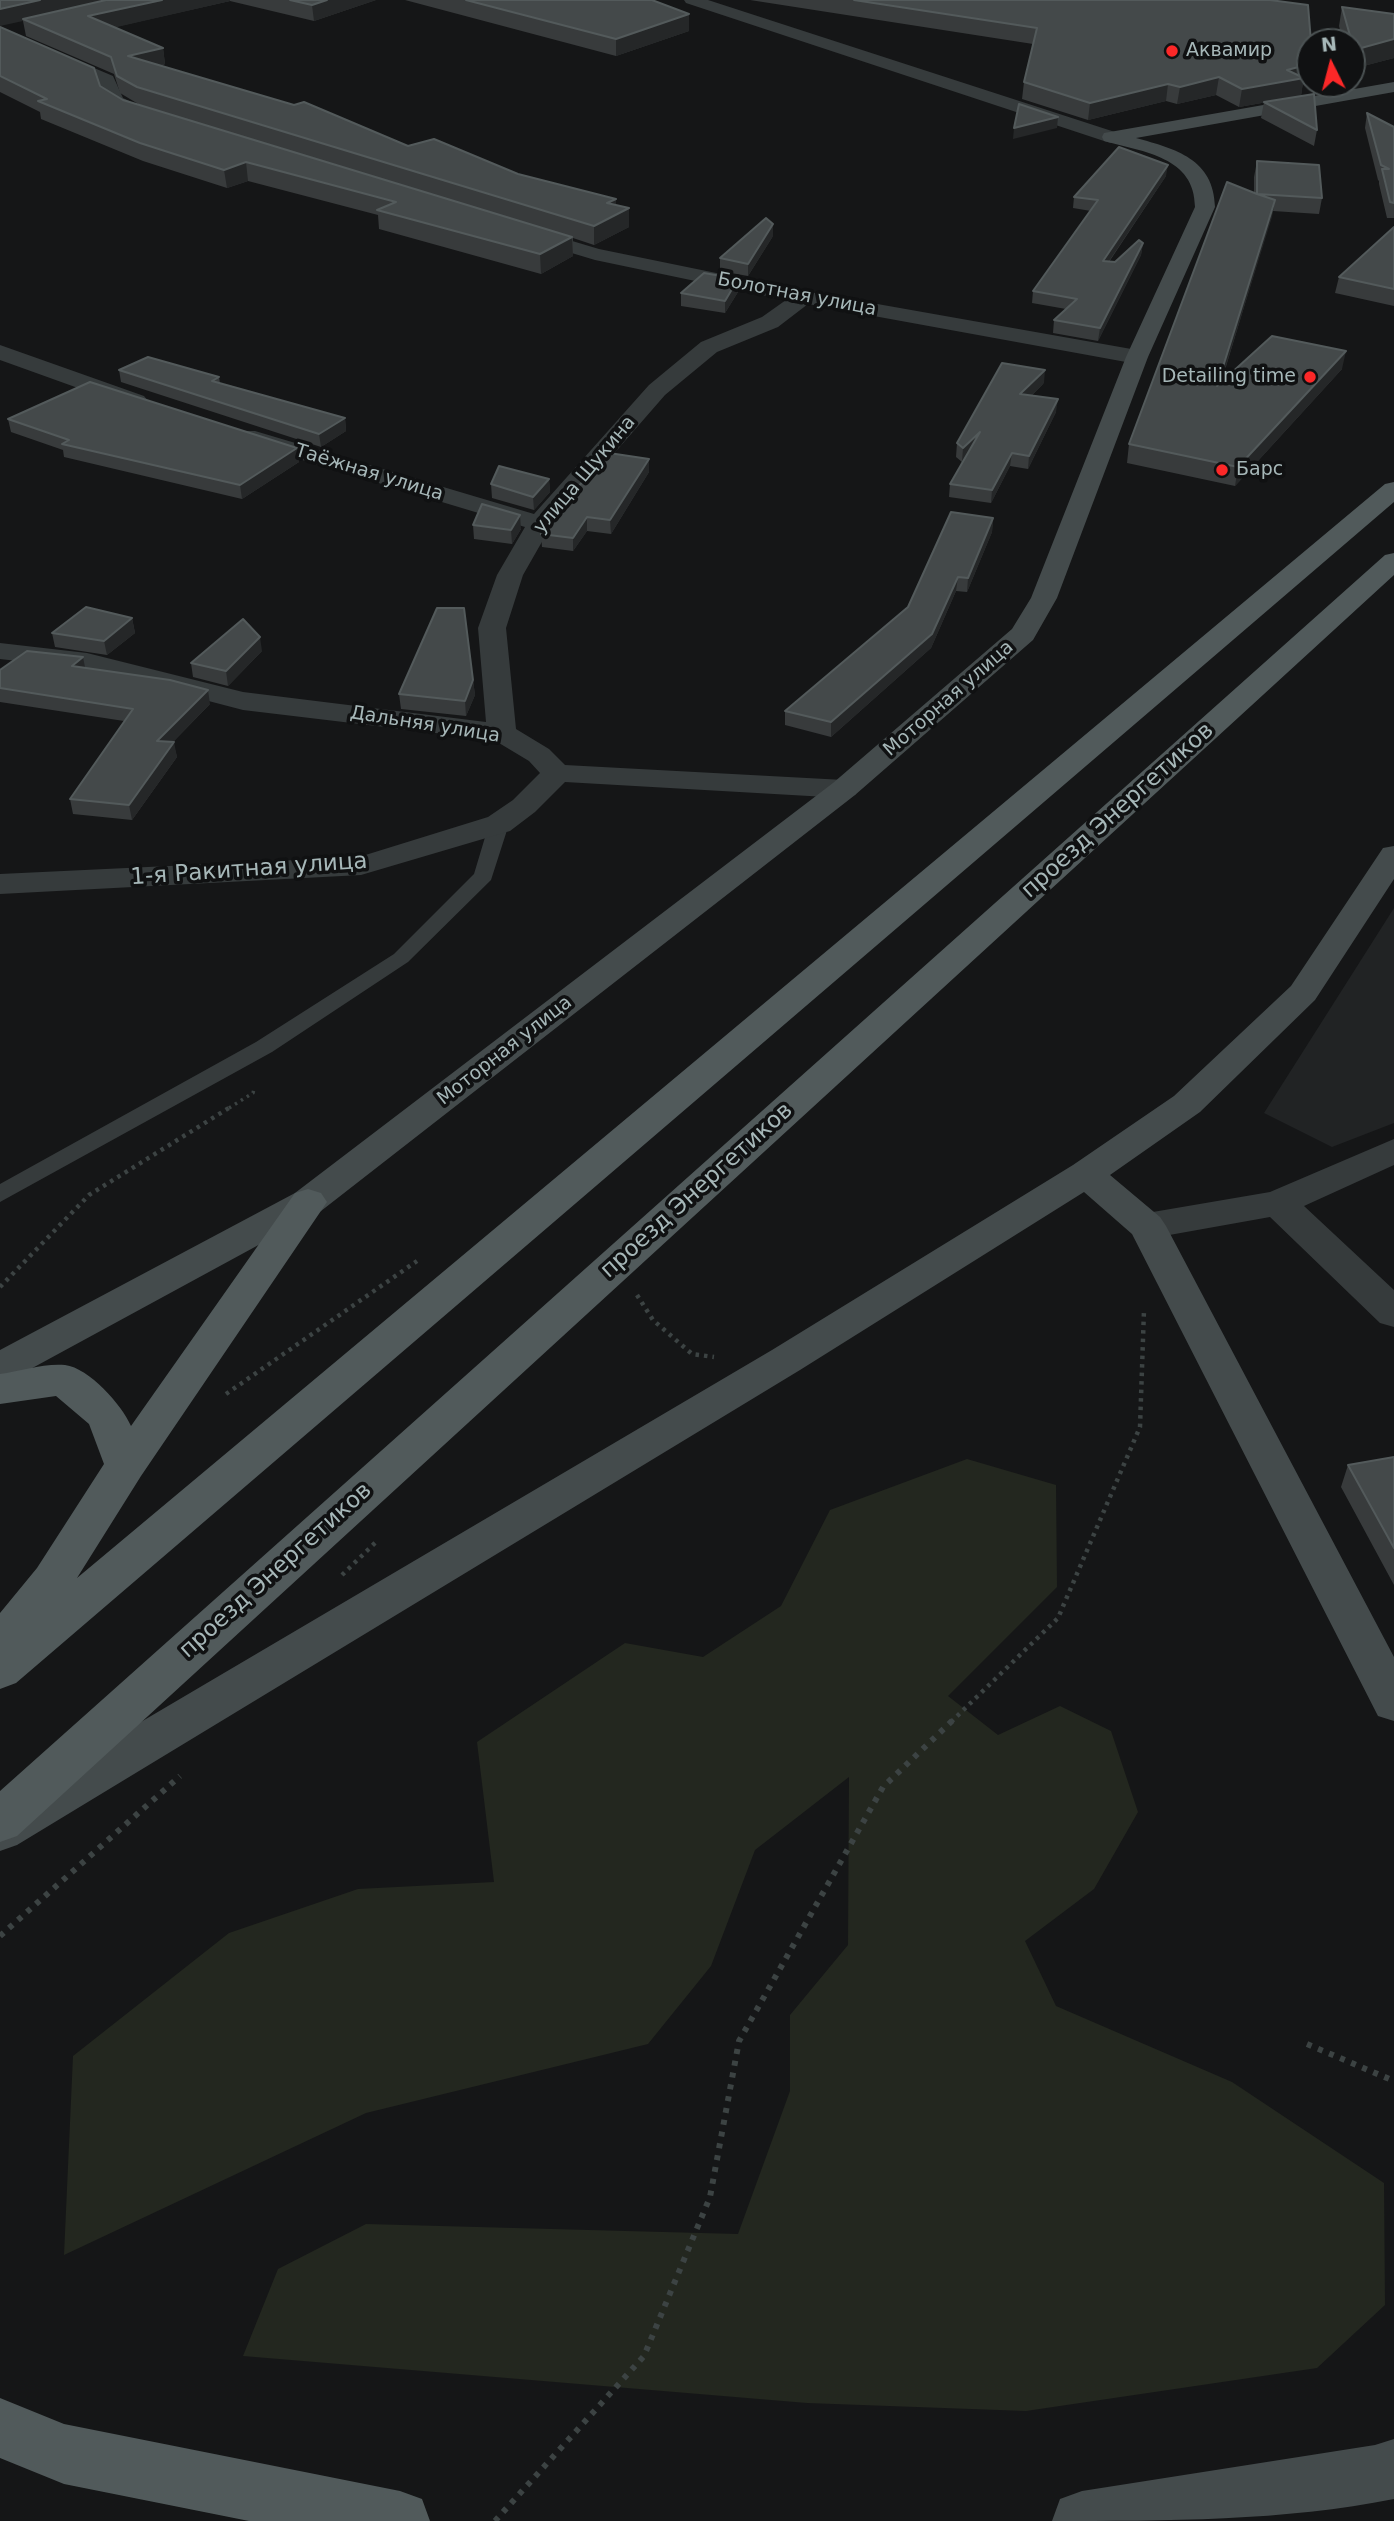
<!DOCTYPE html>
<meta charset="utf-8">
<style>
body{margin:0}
#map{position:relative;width:1394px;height:2521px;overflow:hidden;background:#151617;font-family:"DejaVu Sans",sans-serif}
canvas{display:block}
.north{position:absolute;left:1296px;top:28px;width:70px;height:70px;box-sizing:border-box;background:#101112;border:2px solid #4c5354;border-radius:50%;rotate:354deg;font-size:19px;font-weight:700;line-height:28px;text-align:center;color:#a6b7b8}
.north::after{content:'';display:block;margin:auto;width:24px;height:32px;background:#fc2828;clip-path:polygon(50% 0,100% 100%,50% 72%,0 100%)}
</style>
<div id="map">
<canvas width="1394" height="2521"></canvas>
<div class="north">N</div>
</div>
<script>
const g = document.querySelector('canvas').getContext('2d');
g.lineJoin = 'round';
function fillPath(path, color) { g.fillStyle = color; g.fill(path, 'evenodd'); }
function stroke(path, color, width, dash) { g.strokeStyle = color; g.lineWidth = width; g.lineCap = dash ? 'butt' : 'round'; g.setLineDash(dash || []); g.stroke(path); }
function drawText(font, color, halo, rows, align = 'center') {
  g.font = font + ' "DejaVu Sans",sans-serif'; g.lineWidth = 7; g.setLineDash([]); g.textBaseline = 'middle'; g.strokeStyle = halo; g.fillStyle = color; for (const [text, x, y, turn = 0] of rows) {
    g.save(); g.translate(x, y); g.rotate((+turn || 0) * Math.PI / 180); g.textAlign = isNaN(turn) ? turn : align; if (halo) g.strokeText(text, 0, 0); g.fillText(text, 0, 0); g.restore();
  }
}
const built = new Path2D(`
 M1394 908V1123L1332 1147 1264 1113Z`);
const green = new Path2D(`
 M967 1459 1056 1485 1057 1587 948 1696 998 1735 1060 1706 1111 1731 1138 1812 1094 1889 1025 1941 1056 2006 1232 2082 1384 2183 1385 2305 1317 2368 1026 2411 807 2403 243 2356 278 2269 366 2224 738 2234 790 2091V2015L848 1945 849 1777 755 1850 711 1966 648 2044 366 2113 64 2255 73 2056 229 1933 358 1889 494 1882 477 1742 625 1643 703 1657 781 1606 830 1510Z`);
const pathFar2 = new Path2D(`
 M229 1108 253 1093 254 1089`);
const pathFar1 = new Path2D(`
 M0 1287 89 1195 232 1106
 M637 1295 653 1320 692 1354 714 1357
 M226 1394 417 1261
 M342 1575 376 1542
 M951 1722 1058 1618 1140 1427 1144 1310`);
const path = new Path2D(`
 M0 1936 180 1776
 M1307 2044 1394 2081
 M495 2521 644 2356 710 2197 739 2041 883 1787 953 1720`);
const lane = new Path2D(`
 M499 818 509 824 491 880 408 962 272 1052 0 1202V1184L256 1042 394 954 474 874 489 824Z`);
const street = new Path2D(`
 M684 0H708L1118 133 1120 137 1111 143 1104 141 686 3Z
 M0 28 113 76 123 98 160 116 151 121C127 115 105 110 99 83L0 39Z
 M522 226 599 249 804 291 1137 350 1148 357 1137 364 808 304 778 327 717 352 665 395 551 526 523 575 506 628 516 729 549 749 565 765 844 780 855 783 859 789 855 795 844 798 565 782 535 812 510 831 361 875 0 894V874L359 857 488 817 513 800 540 773 529 761 494 740 243 710 86 669 0 659V643L87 653 243 692 486 722 478 628 497 575 525 527 239 441 235 436 239 431H255L534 514 649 385 701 342 762 317 786 300 595 260 515 236 512 232Z
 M0 345 144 396 148 401 144 406H128L0 360Z
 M1394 1139V1165L1304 1206 1394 1290V1327L1380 1323 1270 1217 1147 1239 1134 1235 1128 1226 1134 1217 1147 1213 1270 1192Z`);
const secondary = new Path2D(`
 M1394 82V92L1136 138C1176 149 1214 159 1215 207L1148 357 1057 598 1033 640 855 795 321 1211 14 1378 0 1383V1350L295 1193 833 783 1012 629 1031 598 1126 357 1195 207C1195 157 1144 152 1104 141L1102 137 1104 133Z
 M1394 846V879L1315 1000 1200 1112 1110 1175 1160 1217 1166 1226 1394 1657V1721L1378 1716 1132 1234 1084 1192 800 1370 17 1845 0 1851V1805L772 1350 1073 1165 1174 1096 1291 986 1383 848Z
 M1394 2439V2499C1286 2521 1164 2521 1052 2521L1060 2499 1082 2491 1375 2445Z`);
const primary = new Path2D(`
 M1394 482V502L16 1683 0 1689V1613L37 1568 104 1464 89 1424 56 1396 0 1404V1374C20 1371 45 1363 65 1365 89 1368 122 1405 131 1426L295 1193 308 1189 321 1193 327 1202 141 1476 77 1578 1385 484Z
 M1394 553V575L17 1836 0 1842V1791L1385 555Z
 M0 2398 64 2424 400 2491 422 2499 430 2521H249L64 2484 0 2458Z`);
const wall = new Path2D(`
 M0 0H376L314 21 230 1 115 27 163 48 165 64 161 66 408 146 518 174 616 205 629 227 594 245 573 238V256L541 274 379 229 378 215 248 181 227 188 143 161 41 119 40 112 0 92V27L123 100 140 105 120 93 114 74 26 36 23 21Z
 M405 0H652L689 14V31L616 56Z
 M750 0H1270L1309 81 1303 82 1301 96 1239 107 1216 95 1177 104 1166 101 1088 120 1022 99 1024 82 1033 44Z
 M1342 7 1394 58 1352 69V42H1343L1339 26Z
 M1264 102 1317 130 1314 146 1261 118Z
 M1367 113 1394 127V218H1387L1379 184V181L1378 180 1365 128Z
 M1257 161 1322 198 1319 214 1273 211 1221 383 1342 369 1235 486 1127 463 1129 444 1254 193V177Z
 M1166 176 1109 262H1115L1143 243 1141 255 1098 341 1053 333 1054 320 1066 309 1032 303 1033 291 1091 211 1073 208 1074 197Z
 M1394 227V306L1335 293 1339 277Z
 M773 236 748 276 720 271V258Z
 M738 279V292L725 313 681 306V293Z
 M119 370 219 377 220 383 345 418 346 431 321 447 121 382Z
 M1044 383 1031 396 1056 412 1028 469 1010 466 991 503 949 497 950 484 964 460 962 462 956 457 957 443Z
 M8 419 297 448 299 462 242 499 64 457 63 450 11 432Z
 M649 459V472L611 534 587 531 573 551 542 547 541 534Z
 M549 479 550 492 534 510 492 498 491 484Z
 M993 518 992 532 967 592 956 591 931 648 831 737 785 725V711L908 607Z
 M473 525 521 529 512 544 474 539Z
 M132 618 135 633 107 655 55 647 52 633Z
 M262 651 228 686 193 677 191 663Z
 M85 668 210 704 173 742 177 757 132 820 73 814 70 799 124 721 0 702V670Z
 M473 680 475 695 466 716 401 709 399 694Z
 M1394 1457V1585L1341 1487 1348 1465Z`);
const shadedWall = new Path2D(`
 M40 0H114L23 19V21L0 26V9Z
 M162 0H230V1L91 33 88 16Z
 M327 0H376L314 21 312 5Z
 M689 14V31L616 56V39Z
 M1394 39V58L1352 69V59L1354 50Z
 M163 48 165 64 131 73 128 56Z
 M1310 64 1309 81 1303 82 1301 96 1239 107 1242 89 1287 70Z
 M1219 77 1216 95 1177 104 1180 87Z
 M1168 84 1166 101 1088 120 1090 103Z
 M1058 117 1057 128 1013 139 1014 128Z
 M246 162 248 181 227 188 224 170Z
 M1168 165 1166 176 1101 273 1103 261Z
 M616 199V214L629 208V227L594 245V226L607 203Z
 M1275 200 1272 217 1214 404 1217 386Z
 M773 224V236L748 276V264Z
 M572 237 573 256 541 274 540 254Z
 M1143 243 1141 255 1098 341 1100 328Z
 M738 279V292L725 313V301Z
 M1346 351 1342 369 1235 486 1238 467Z
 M1045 370 1044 383 1019 407 1020 394Z
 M1058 399 1056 412 1028 469 1029 456Z
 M345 418 346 431 321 447 319 434Z
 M980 432 979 446 962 462 963 448Z
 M297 448 299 462 242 499 240 485Z
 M1012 453 1010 466 991 503 992 490Z
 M649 459V472L611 534 610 520Z
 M549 479 550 492 534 510 533 497Z
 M520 515 521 529 512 544 511 530Z
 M587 517V531L573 551V538Z
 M993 518 992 532 967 592 968 578Z
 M958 577 956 591 931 648 831 737V722Z
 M132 618 135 633 107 655 104 641Z
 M260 637 262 651 228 686 226 671Z
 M83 657 86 672 72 666Z
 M473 680 475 695 466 716 465 701Z
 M208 690 210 704 160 755 157 741Z
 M174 742 177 757 132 820 129 805Z`);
const building = new Path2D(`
 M0 0H40L0 9Z
 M106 0H162L88 16 163 48 128 56 294 105 304 102 408 146 434 139 518 174 616 199 607 203 629 208 594 226 137 87 117 76 111 57 23 19Z
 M290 0H327L312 5Z
 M466 0H652L689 14 616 39Z
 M854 0H1270L1308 5 1311 42 1310 64 1287 70 1304 78 1242 89 1219 77 1180 87 1168 84 1090 103 1024 82 1037 28Z
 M1342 7 1394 14V39L1354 50Z
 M0 27 94 68 100 86 123 100 572 237 540 254 377 210 396 202 246 162 224 170 140 143 38 101 47 99 0 76Z
 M1314 94 1317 130 1264 102Z
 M1019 104 1058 117 1014 128Z
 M1367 113 1394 127V203L1390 202 1382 169H1389L1381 165Z
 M1119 147 1168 165 1103 261 1115 262 1139 240 1143 243 1100 328 1054 320 1077 299 1033 291 1098 200 1074 197Z
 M1257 161 1319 165 1322 198 1257 194 1275 200 1217 386 1272 336 1346 351 1238 467 1129 444 1227 182 1257 194Z
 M766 218 773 224 748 264 720 258Z
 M1394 227V289L1339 277Z
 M704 273 738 279 725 301 681 293Z
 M148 357 219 377 212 381 345 418 319 434 119 370Z
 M1002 363 1045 370 1020 394 1058 399 1029 456 1012 453 992 490 950 484 980 432 963 448 957 443Z
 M90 382 297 448 240 485 62 444 69 440 8 419Z
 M609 453 649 459 610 520 587 517 573 538 541 534 553 514Z
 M499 466 549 479 533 497 491 484Z
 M482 504 520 515 511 530 473 525Z
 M951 512 993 518 968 578 958 577 932 634 831 722 785 711 908 607Z
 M86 607 132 618 104 641 52 633Z
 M437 608H464L473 680 465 701 399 694Z
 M243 619 260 637 226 671 191 663Z
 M27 651 83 657 72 666 170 680 208 690 157 741 174 742 129 805 70 799 133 709 0 688V670Z
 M1394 1457V1548L1348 1465Z`);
const markers = [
 [1172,51,7,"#fc2828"],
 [1310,377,7,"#fc2828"],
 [1222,470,7,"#fc2828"]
];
const farPoinames = [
 ["Аквамир",1186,51],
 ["Detailing time",1296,377,"right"],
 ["Барс",1236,470]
];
const farStreetnames = [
 ["Болотная улица",797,295,11],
 ["Таёжная улица",369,473,17],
 ["улица Щукина",585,475,-50],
 ["Моторная улица",949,699,-41],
 ["Дальняя улица",425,725,9],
 ["Моторная улица",505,1051,-38]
];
const streetNames = [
 ["проезд Энергетиков",1118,811,-42],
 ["1-я Ракитная улица",249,870,-4],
 ["проезд Энергетиков",697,1191,-42],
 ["проезд Энергетиков",276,1571,-42]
];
fillPath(built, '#212324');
fillPath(green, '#23271f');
stroke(pathFar2, '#3c4343', 3.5, [2.5, 4.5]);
stroke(pathFar1, '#3c4343', 4.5, [3.5, 5]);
stroke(path, '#3c4343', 6, [5, 7]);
fillPath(lane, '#363b3c');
fillPath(street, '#363b3c');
fillPath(secondary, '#444b4c');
fillPath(primary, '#515a5b');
fillPath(wall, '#383b3c');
fillPath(shadedWall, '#252728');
fillPath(building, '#44494a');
stroke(building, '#535a5b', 2);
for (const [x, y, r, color] of markers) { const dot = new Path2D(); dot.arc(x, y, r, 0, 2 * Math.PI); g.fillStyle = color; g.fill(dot); stroke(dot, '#101112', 2.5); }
drawText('19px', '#a6b7b8', '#101112', farPoinames, 'left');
drawText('19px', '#a6b7b8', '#101112', farStreetnames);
drawText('23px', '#a6b7b8', '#101112', streetNames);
</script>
